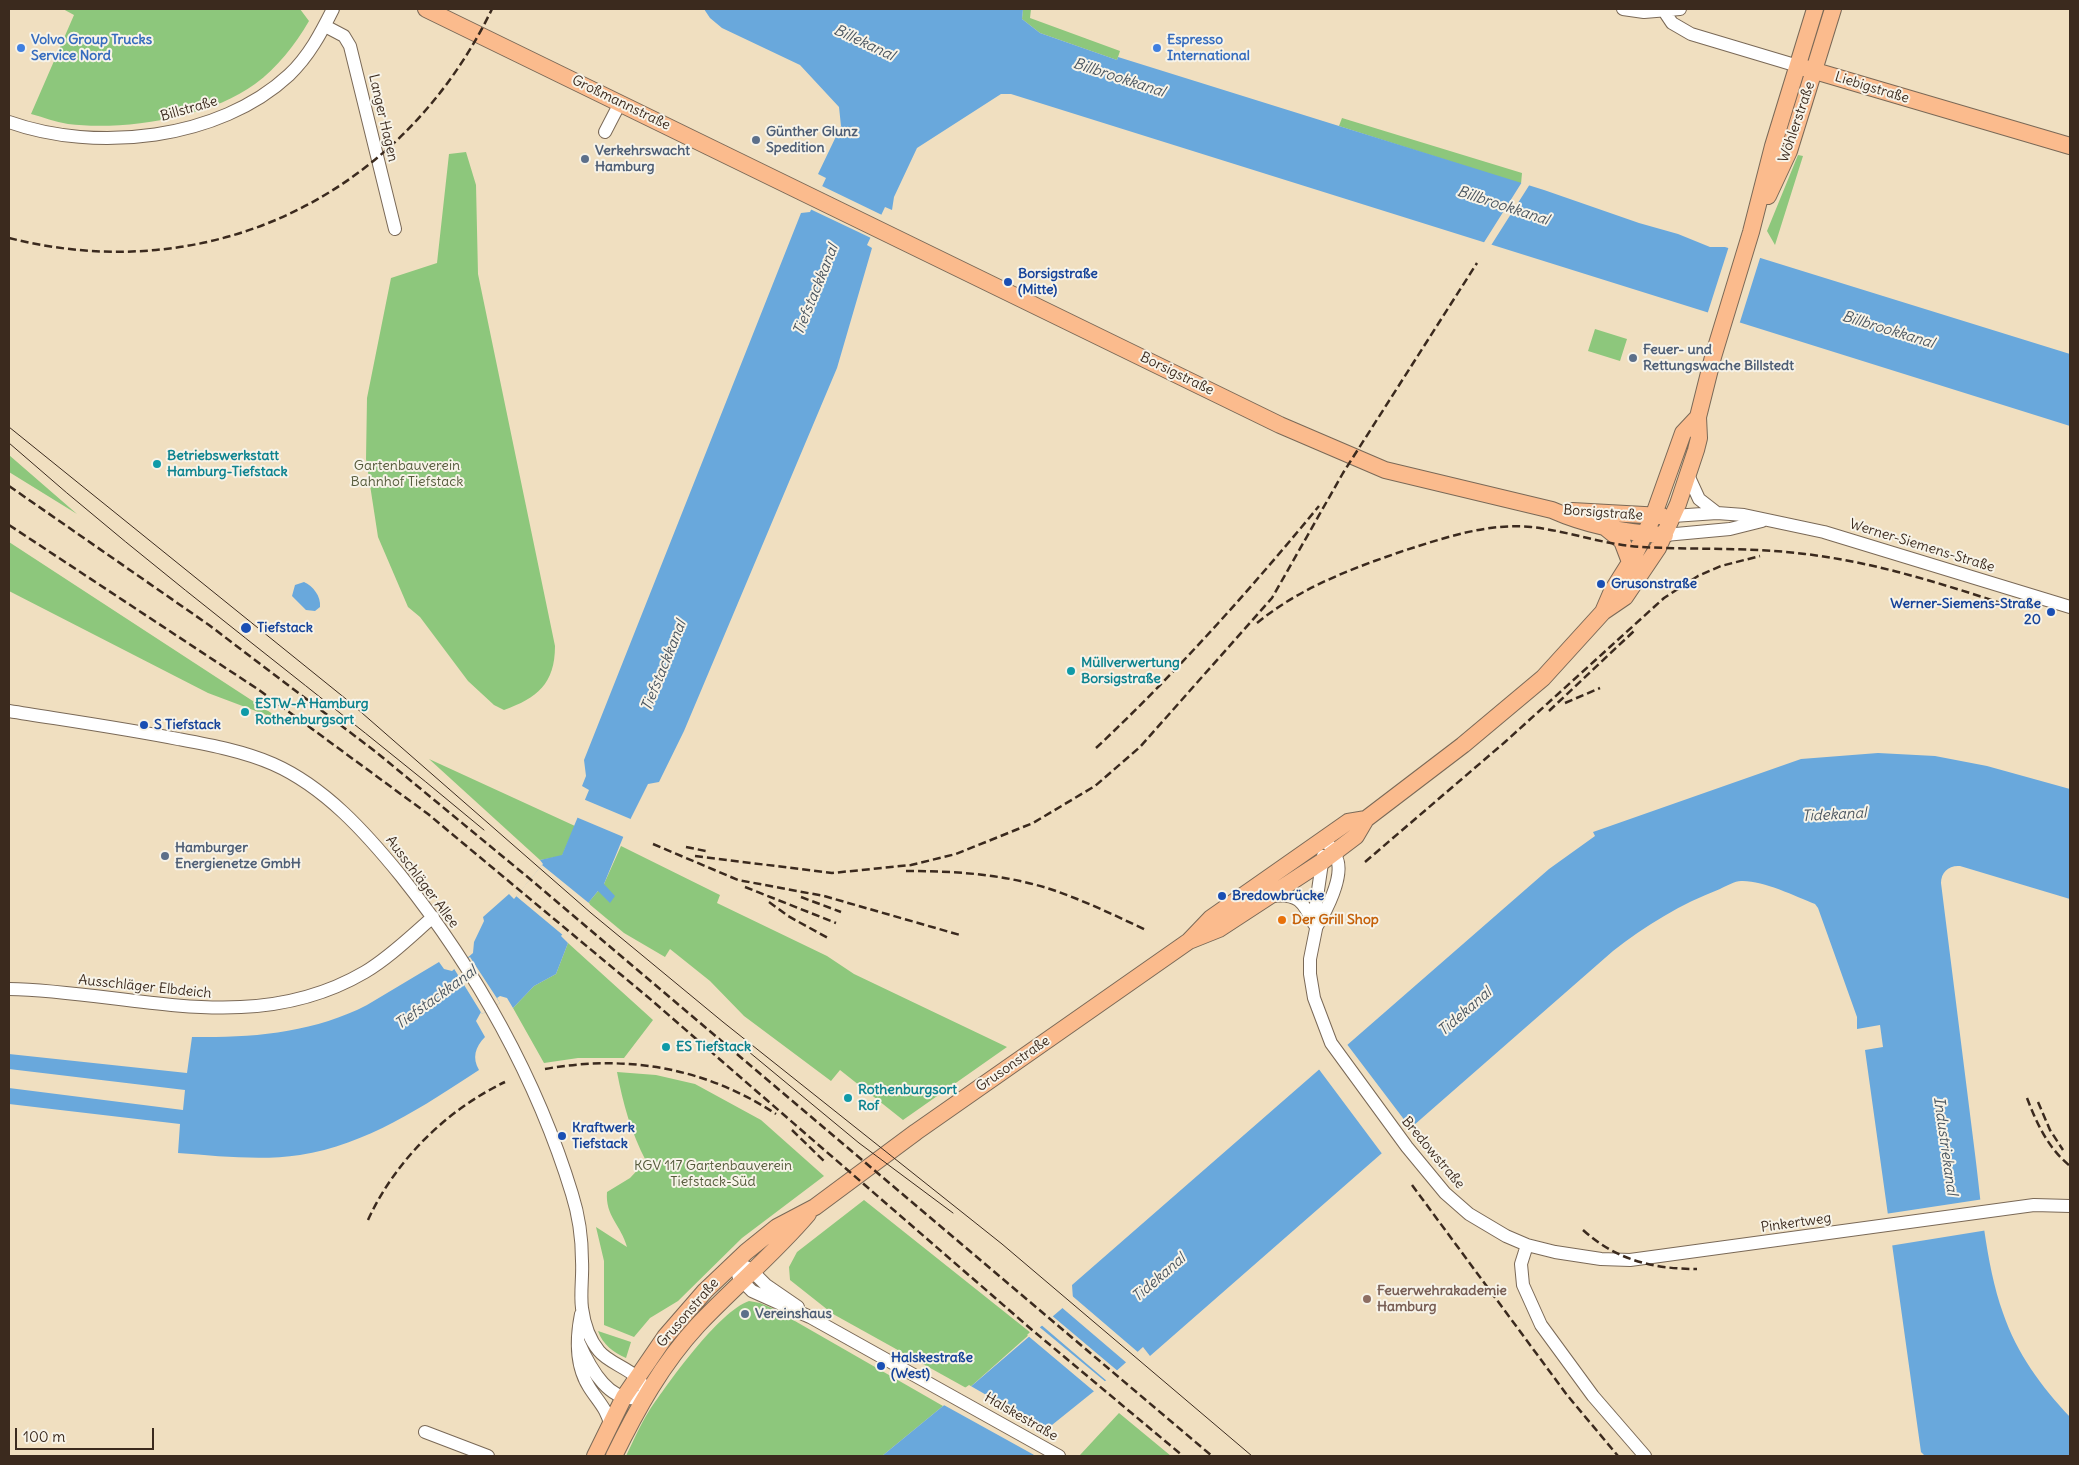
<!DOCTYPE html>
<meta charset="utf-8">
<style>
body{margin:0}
#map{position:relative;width:2079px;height:1465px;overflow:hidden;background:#f0dfc0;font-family:Delius,sans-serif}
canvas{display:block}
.frame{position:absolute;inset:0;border:10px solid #3b2a1e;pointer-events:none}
.scale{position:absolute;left:15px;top:1428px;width:139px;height:22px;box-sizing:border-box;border:2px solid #3b2a1e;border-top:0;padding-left:6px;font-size:15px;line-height:18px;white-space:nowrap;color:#3b2a1e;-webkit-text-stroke:4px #f7f3e8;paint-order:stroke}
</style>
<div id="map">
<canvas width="2079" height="1465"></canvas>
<div class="frame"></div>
<div class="scale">100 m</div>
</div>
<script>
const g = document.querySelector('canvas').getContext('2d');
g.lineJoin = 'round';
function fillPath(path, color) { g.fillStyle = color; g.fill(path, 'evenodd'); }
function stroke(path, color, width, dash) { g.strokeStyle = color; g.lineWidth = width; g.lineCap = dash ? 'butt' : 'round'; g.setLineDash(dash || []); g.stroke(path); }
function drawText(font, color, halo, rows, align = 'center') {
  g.font = font + ' Delius,sans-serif'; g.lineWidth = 4; g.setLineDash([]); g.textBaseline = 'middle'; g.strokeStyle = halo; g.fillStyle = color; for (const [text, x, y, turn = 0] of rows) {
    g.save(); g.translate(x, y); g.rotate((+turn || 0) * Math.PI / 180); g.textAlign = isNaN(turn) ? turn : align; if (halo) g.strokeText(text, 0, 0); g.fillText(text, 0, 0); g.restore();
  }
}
const green = new Path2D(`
 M63 9H300L309 21C295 45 277 68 255 84 209 118 123 131 68 124 55 122 43 117 31 114L74 15Z
 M1023 9H1031L1030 18 1120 51 1117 60 1040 33 1022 19Z
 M1342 118 1522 173 1521 184 1339 126Z
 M466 152 476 185 478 274 555 646C555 684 537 698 504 710L494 705 468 681 420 617 408 607 378 537 366 459 367 398 391 278 437 263 449 154Z
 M1798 155 1803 156 1775 245 1767 231Z
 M1595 329 1627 339 1620 361 1588 351Z
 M9 455 77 514 9 472Z
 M9 542 285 722 208 693 9 591Z
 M429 759 575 826 562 856 540 860Z
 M621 846 720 895 717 903 827 956 854 974 1007 1047 903 1120 840 1070 831 1081 744 1016 710 981 670 949 665 957 624 933 588 903 604 884Z
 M568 943 653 1020 624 1058H578L544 1063 513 1008 534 986 556 974Z
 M617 1072 656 1075 695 1084 761 1120 824 1176 742 1238 678 1301 650 1318 634 1337 604 1325V1261L596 1227 627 1247C621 1225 605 1216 607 1192L630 1178 646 1161C631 1132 623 1104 617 1072Z
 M864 1200 1031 1333 968 1389 833 1314 790 1280 789 1267 797 1252Z
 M749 1301 760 1303 774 1309 943 1406 882 1456H626C633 1442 640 1425 649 1411 668 1383 718 1312 749 1301Z
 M598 1331 631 1342 626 1358C613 1352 603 1345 598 1331Z
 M1119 1413 1171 1456 1080 1455Z`);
const water = new Path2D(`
 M704 9H1023L1022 19 1040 33 1117 60 1118 57 1544 190 1639 223 1678 234 1710 247H1725L2070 354V426L1011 94H1001L917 148 894 197 892 210 885 207 867 245 872 248 837 368 684 731 659 782 648 784 631 818 604 884 615 896 610 903 598 891 561 936 568 943 556 974 534 986 513 1008 507 998 500 996 497 998 500 1003 482 1014 481 1012 476 1021 485 1037C475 1047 472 1058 479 1070 424 1106 366 1145 300 1155 260 1161 219 1156 178 1153L180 1124 9 1104V1088L183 1110 185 1090 9 1069V1054L187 1073 192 1037C251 1038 313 1033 367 1005 391 991 415 976 439 962L444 969 452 971 473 953 474 942 484 921 483 917 509 894 514 899 543 864 540 860 562 855 589 790 582 786 586 776 584 760 801 213 810 212 826 178 818 174 841 126 839 107 800 65 722 28 710 18Z
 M304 582C313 586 321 596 320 607L315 611 306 610 292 596 295 585Z
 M1878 753 1935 756 1987 766 2070 789V899L1960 866C1949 865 1941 872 1941 883 1952 971 1963 1058 1974 1146 1981 1200 1985 1262 2003 1313 2017 1354 2041 1386 2070 1417V1456H1925L1921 1452 1865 1050 1883 1047 1880 1025 1857 1029V1017L1818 908 1815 904C1795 896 1762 880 1741 881 1735 881 1726 886 1720 889 1681 904 1646 925 1613 951L1150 1356 1143 1347 1093 1392 1047 1429 1033 1456H882L943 1406 968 1389 1073 1299 1072 1285 1549 869 1595 836 1593 832 1801 759Z`);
const pier = new Path2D(`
 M1522 182 1530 184 1490 247 1485 245 1483 244Z
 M822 186 882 215 871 238 810 209Z
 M1729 246 1761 255 1739 325 1707 315Z
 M583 799 633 820 626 838 576 817Z
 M542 865 590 904 564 936 516 896Z
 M470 957 500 1003 482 1014 453 967Z
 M1346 1043 1412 1130 1383 1155 1318 1068Z
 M1984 1199 1988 1230 1889 1246 1885 1214Z
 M1070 1294 1139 1353 1128 1364 1060 1306 1070 1297Z
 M1050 1314 1119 1372 1108 1382 1039 1323Z
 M1037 1325 1107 1383 1096 1393 1027 1335Z
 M969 1385 1049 1431 1036 1456 942 1404Z`);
const minor = new Path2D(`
 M1623 9 1644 12 1680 9
 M1664 11 1672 23 1691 34 1798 66
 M325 26 344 36 350 46 395 229
 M9 122C96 153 219 140 289 75 309 56 321 33 333 9
 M605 132 620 103
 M1688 475 1699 499 1717 513
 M1673 516 1717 513 1744 515 1824 532 2070 607
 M1665 535 1730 529 1762 521
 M9 711C65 720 122 728 178 739 210 745 243 751 273 764 325 787 366 833 401 876 476 970 537 1079 572 1194 579 1216 582 1239 582 1261 583 1276 580 1293 582 1308 584 1323 589 1339 599 1351 612 1367 645 1371 645 1395 611 1410 589 1366 578 1341
 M1323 856 1316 904V929L1310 959V974L1314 998 1331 1043 1407 1147 1445 1193 1469 1214 1506 1236 1527 1245 1555 1252 1601 1259 1630 1260 2034 1205 2070 1206
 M1271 896C1298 893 1303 901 1314 924
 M1317 926C1326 911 1344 877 1337 859 1335 851 1329 845 1324 839
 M9 989C130 991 251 1039 365 972 390 957 411 936 433 917
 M1527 1245 1521 1264 1523 1285 1541 1325 1593 1396 1645 1456
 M735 1262 739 1278 752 1291 810 1317 1059 1456
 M735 1262 750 1269 766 1285 798 1307
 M581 1314C576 1339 575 1365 589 1387 597 1400 608 1410 610 1425
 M425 1432 488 1456`);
const major = new Path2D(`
 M426 9 1280 425 1385 470 1552 510C1588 526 1626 533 1665 535
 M1798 66 2070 146
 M1768 196 1789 151 1833 9
 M1572 511 1662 516
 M1606 528 1622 541 1630 562
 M1603 612 1612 591 1634 556 1653 517 1683 433 1698 417
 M1189 941 1219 929 1323 861 1356 836 1366 819 1463 745 1543 678 1603 612 1625 597 1658 548 1678 504 1696 450 1699 438 1698 417 1713 357 1751 232 1773 146 1815 9
 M595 1456 624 1397 665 1337 705 1291 746 1252 777 1227 815 1207 916 1132 1189 941 1211 918 1348 822 1366 819
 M614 1456C637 1409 662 1364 698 1325 734 1287 774 1254 808 1214`);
const tram = new Path2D(`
 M9 427 346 699 591 913 723 1022 1002 1244 1252 1456
 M9 443C162 578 328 699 484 830
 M743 1047 859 1143 953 1213`);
const rail = new Path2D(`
 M9 238C211 289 402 195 492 9
 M9 486 209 625 376 752 530 879 1212 1456
 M9 525 259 690 428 814 649 998 1031 1329 1183 1456
 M1257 623C1301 587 1353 568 1406 550 1447 537 1488 523 1531 527 1569 531 1604 545 1642 547 1696 550 1752 547 1805 554 1873 562 1936 582 2001 603
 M1565 703 1600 688
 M1549 711 1634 631
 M1096 748C1175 674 1250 590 1319 506
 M653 844 738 880 824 896 960 935
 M686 847 706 851
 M695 856 832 873 911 865 956 854 1033 823 1095 786 1140 747 1272 598 1343 473 1477 263
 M1365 862 1505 742 1664 598 1698 576 1721 566 1760 556
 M906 871C955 871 1003 874 1050 889 1083 900 1114 915 1146 930
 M745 887 836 923
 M801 897 841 912
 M769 902 788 916 828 938
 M545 1069C627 1054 706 1068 776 1114
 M2027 1098C2037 1124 2048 1148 2070 1166
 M2038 1102 2050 1130 2063 1150
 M792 1130 825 1162
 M1412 1185 1567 1395 1618 1456
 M368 1220C395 1161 446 1110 505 1082
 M1583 1230C1616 1260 1653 1269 1697 1269`);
const markers = [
 [21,48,5,"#3f7fe0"],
 [1157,48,5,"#3f7fe0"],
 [756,140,5,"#5c6f8a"],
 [585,159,5,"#5c6f8a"],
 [1008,282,5,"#1a4fb4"],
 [1633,358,5,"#5c6f8a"],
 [157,464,5,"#0f9aa8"],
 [1601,584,5,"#1a4fb4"],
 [2051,612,5,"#1a4fb4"],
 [246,628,6,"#1a4fb4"],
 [1071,671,5,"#0f9aa8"],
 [245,712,5,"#0f9aa8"],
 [144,725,5,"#1a4fb4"],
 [165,856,5,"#5c6f8a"],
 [1222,896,5,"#1a4fb4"],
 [1282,920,5,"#e8710a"],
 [666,1047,5,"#0f9aa8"],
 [848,1098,5,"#0f9aa8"],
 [562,1136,5,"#1a4fb4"],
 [1367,1299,5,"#8d6e63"],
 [745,1314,5,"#5c6f8a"],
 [881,1366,5,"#1a4fb4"]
];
const shopNames = [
 ["Volvo Group Trucks",31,40],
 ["Service Nord",31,56],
 ["Espresso",1167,40],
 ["International",1167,56]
];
const streetNames = [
 ["Liebigstraße",1872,88,17],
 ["Großmannstraße",621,103,26],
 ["Billstraße",189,109,-16],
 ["Langer Hagen",383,118,77],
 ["Wöhlerstraße",1797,122,-71],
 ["Borsigstraße",1177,374,26],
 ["Borsigstraße",1603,513,4],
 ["Werner-Siemens-Straße",1922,546,17],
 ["Ausschläger Allee",422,882,53],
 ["Ausschläger Elbdeich",145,987,6],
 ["Grusonstraße",1013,1064,-35],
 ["Bredowstraße",1433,1153,50],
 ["Pinkertweg",1796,1223,-8],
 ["Grusonstraße",688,1313,-49],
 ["Halskestraße",1021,1417,30]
];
const serviceNames = [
 ["Günther Glunz",766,132],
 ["Spedition",766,148],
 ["Verkehrswacht",595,151],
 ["Hamburg",595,167],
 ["Feuer- und",1643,350],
 ["Rettungswache Billstedt",1643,366],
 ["Hamburger",175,848],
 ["Energienetze GmbH",175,864],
 ["Vereinshaus",755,1314]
];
const transitNames = [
 ["Borsigstraße",1018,274],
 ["(Mitte)",1018,290],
 ["Grusonstraße",1611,584],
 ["Werner-Siemens-Straße",2041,604,"right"],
 ["20",2041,620,"right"],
 ["Tiefstack",257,628],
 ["S Tiefstack",154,725],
 ["Bredowbrücke",1232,896],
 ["Kraftwerk",572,1128],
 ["Tiefstack",572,1144],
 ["Halskestraße",891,1358],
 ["(West)",891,1374]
];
const cultureNames = [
 ["Betriebswerkstatt",167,456],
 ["Hamburg-Tiefstack",167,472],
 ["Müllverwertung",1081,663],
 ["Borsigstraße",1081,679],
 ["ESTW-A Hamburg",255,704],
 ["Rothenburgsort",255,720],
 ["ES Tiefstack",676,1047],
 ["Rothenburgsort",858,1090],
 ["Rof",858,1106]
];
const parkNames = [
 ["Gartenbauverein",407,466],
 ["Bahnhof Tiefstack",407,482],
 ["KGV 117 Gartenbauverein",713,1166],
 ["Tiefstack-Süd",713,1182]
];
const foodNames = [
 ["Der Grill Shop",1292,920]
];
const educationNames = [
 ["Feuerwehrakademie",1377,1291],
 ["Hamburg",1377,1307]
];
const waterNames = [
 ["Billekanal",864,43,25],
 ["Billbrookkanal",1119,78,18],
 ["Billbrookkanal",1503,206,18],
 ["Tiefstackkanal",816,290,-68],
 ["Billbrookkanal",1888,330,17],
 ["Tiefstackkanal",664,666,-68],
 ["Tidekanal",1834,815,-3],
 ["Tiefstackkanal",436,998,-36],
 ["Tidekanal",1465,1012,-41],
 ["Industriekanal",1945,1146,82],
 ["Tidekanal",1159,1278,-41]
];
fillPath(green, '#8dc77c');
fillPath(water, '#69a8dc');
fillPath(pier, '#f0dfc0');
stroke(minor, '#7a6957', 14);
stroke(major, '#7a6957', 18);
stroke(minor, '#fff', 12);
stroke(major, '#fbbb8d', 16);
stroke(tram, '#3b2a1e', 1);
stroke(rail, '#3b2a1e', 2.5, [8, 4]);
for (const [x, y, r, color] of markers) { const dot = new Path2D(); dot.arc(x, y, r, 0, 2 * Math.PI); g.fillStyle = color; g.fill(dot); stroke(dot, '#f7f3e8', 2); }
drawText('bold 14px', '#366cbe', '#f7f3e8', shopNames, 'left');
drawText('14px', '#3b2a1e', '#f7f3e8', streetNames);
drawText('bold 14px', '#4e5e75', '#f7f3e8', serviceNames, 'left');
drawText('bold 14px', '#164399', '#f7f3e8', transitNames, 'left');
drawText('bold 14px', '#0d838f', '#f7f3e8', cultureNames, 'left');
drawText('14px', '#54593a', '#f7f3e8', parkNames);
drawText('bold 14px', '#c56008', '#f7f3e8', foodNames, 'left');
drawText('bold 14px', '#785e54', '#f7f3e8', educationNames, 'left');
drawText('italic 15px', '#4b5660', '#f7f3e8', waterNames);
</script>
